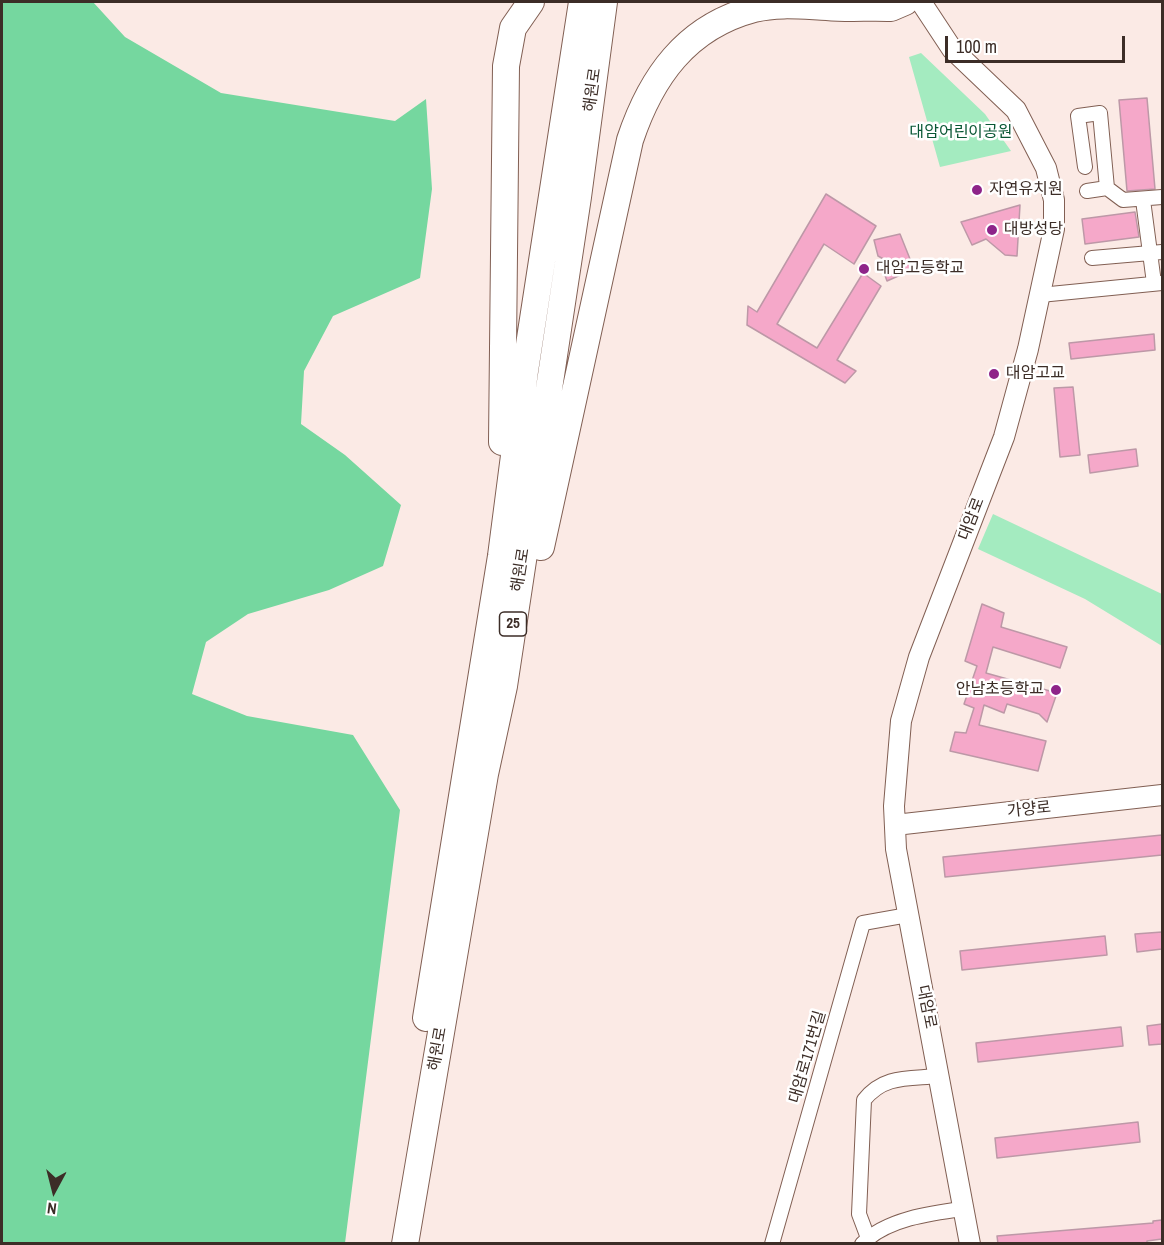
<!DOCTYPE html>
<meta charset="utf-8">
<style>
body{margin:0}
#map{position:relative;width:1164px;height:1245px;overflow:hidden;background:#fbeae5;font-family:"Archivo Narrow",sans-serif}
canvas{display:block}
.frame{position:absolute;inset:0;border:3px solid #3c2d27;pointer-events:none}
.north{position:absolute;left:24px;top:1161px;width:60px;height:60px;-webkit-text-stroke:4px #fff;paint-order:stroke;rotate:187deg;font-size:16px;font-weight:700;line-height:24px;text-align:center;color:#3c2d27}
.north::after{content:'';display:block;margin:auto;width:21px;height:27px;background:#3c2d27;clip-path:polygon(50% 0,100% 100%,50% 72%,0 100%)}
.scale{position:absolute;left:945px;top:36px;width:180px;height:27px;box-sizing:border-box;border:3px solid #3c2d27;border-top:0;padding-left:8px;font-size:18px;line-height:21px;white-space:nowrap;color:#3c2d27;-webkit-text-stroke:4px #fff;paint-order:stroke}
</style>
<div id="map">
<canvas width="1164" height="1245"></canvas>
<div class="frame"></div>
<div class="north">N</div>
<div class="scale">100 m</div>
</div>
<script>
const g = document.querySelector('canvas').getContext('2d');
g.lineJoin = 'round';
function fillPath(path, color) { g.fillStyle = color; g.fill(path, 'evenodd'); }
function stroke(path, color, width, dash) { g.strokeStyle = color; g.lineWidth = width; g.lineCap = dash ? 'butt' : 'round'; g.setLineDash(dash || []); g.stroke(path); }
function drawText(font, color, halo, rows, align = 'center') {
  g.font = font + ' "Archivo Narrow","Noto Sans KR",sans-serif'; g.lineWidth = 5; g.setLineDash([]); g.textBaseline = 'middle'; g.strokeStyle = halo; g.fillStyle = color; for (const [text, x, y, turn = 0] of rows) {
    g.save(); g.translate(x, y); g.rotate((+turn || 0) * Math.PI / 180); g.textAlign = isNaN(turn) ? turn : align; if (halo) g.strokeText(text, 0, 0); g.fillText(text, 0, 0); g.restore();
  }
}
const green = new Path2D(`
 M921 53 985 114 1011 151 940 167 909 57Z
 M993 514 1162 594V646L1085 599 978 549Z`);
const forest = new Path2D(`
 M2 2H93L125 37 221 93 395 121 426 99 432 189 420 278 333 316 304 371 301 424 345 455 401 505 383 566 329 590 248 614 206 642 192 694 247 716 353 735 400 810 345 1243H2Z`);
const building = new Path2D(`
 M1147 98 1155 189 1127 191 1119 100Z
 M826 194 876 226 854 264 824 244 777 324 817 348 863 273 881 286 837 360 856 371 845 383 747 325 748 306 757 312Z
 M1020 205 1017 256 1005 255 986 239 972 245 961 222Z
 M1135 212 1139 237 1085 244 1082 219Z
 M900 234 914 269 887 281 883 270 889 262 878 256 874 240Z
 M1154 334 1155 350 1071 359 1069 343Z
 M1073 387 1080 455 1060 457 1054 388Z
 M1136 449 1138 466 1090 473 1088 455Z
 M982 604 1004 613 1001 627 1067 647 1060 668 993 647 986 673 1057 693 1047 722 1039 714 1007 704 1004 713 984 705 979 725 1046 741 1038 771 950 751 955 732 966 733 974 708 964 704 977 666 965 661Z
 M1162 835V855L945 877 943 857Z
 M1162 932V949L1137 952 1135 934Z
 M1105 936 1107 955 962 970 960 951Z
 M1162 1024V1044L1149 1045 1147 1026Z
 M1121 1027 1123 1046 978 1062 976 1043Z
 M1138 1122 1140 1142 997 1158 995 1138Z
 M1162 1220V1239L1147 1241V1244H998L997 1236 1153 1223V1221Z`);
const street = new Path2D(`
 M1085 167 1078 116 1100 113 1107 188
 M1087 191 1107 188 1123 200 1162 197
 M1143 200 1154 283
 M1092 258 1162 252
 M1040 295 1162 283
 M868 1238 859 1214 864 1100C884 1075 908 1079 938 1076
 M772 1244 863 923 908 915
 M862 1244C886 1219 931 1213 963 1209`);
const secondary = new Path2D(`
 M921 2 952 49 1016 110 1046 168 1054 200V229L1028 349 1004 437 919 657 901 721 894 806 896 849 970 1244
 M895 825 1162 795`);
const highway = new Path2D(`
 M502 442 506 66 513 28 531 2
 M541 547 630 140C651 77 686 27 754 9 778 3 803 6 827 7 848 9 870 7 891 8L905 2
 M426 1018 501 556 525 371 582 2
 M405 1244 485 774 504 686 578 197 604 2`);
const markers = [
 [977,190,6,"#8e2489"],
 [992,230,6,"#8e2489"],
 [864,269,6,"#8e2489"],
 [994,374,6,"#8e2489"],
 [1056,690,6,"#8e2489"]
];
const shields = [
 [513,624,27]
];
const shieldNames = [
 ["25",513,624]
];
const streetNames = [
 ["해원로",593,90,-82],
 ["대암로",972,519,-69],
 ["해원로",521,570,-81],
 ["가양로",1029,810,-6],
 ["대암로",926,1007,79],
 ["해원로",438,1049,-80],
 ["대암로171번길",808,1057,-74]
];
const parkNames = [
 ["대암어린이공원",961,133]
];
const poiNames = [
 ["자연유치원",989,190],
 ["대방성당",1004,230],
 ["대암고등학교",876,269],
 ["대암고교",1006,374],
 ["안남초등학교",1044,690,"right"]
];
fillPath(green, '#a4ebc0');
fillPath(forest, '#75d79f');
fillPath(building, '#f5a8c9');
stroke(building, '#bd98a7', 1.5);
stroke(street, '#815f53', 16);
stroke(secondary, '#815f53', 22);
stroke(highway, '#815f53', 28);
stroke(street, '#fff', 14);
stroke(secondary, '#fff', 20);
stroke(highway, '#fff', 26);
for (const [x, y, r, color] of markers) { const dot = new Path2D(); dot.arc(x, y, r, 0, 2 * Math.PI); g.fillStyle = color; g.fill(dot); stroke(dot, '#fff', 2); }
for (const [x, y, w] of shields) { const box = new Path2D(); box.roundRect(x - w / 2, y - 12, w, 24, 4.5); g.fillStyle = '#fff'; g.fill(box); stroke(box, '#3c2d27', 1.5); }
drawText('bold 15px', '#3c2d27', null, shieldNames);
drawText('16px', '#3c2d27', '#fff', streetNames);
drawText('16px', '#095734', '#fff', parkNames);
drawText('16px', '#3c2d27', '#fff', poiNames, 'left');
</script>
